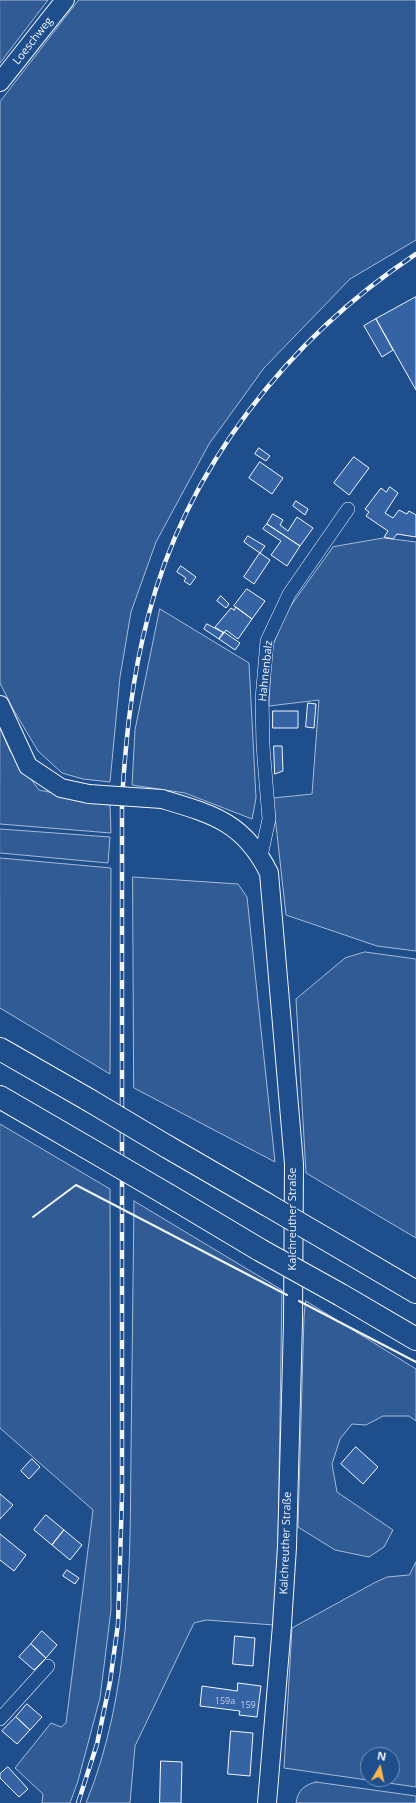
<!DOCTYPE html>
<meta charset="utf-8">
<style>
body{margin:0}
#map{position:relative;width:416px;height:1803px;overflow:hidden;background:#1f4e8c;font-family:"Open Sans",sans-serif}
canvas{display:block}
.north{position:absolute;left:360px;top:1747px;width:40px;height:40px;box-sizing:border-box;background:#1f4e8c;border:1px solid #7391ba;border-radius:50%;rotate:9deg;font-size:11px;font-weight:700;line-height:16px;text-align:center;color:#f2f6ff}
.north::after{content:'';display:block;margin:auto;width:14px;height:18px;background:#ffb74d;clip-path:polygon(50% 0,100% 100%,50% 72%,0 100%)}
</style>
<div id="map">
<canvas width="416" height="1803"></canvas>
<div class="north">N</div>
</div>
<script>
const g = document.querySelector('canvas').getContext('2d');
g.lineJoin = 'round';
function fillPath(path, color) { g.fillStyle = color; g.fill(path, 'evenodd'); }
function stroke(path, color, width, dash) { g.strokeStyle = color; g.lineWidth = width; g.lineCap = dash ? 'butt' : 'round'; g.setLineDash(dash || []); g.stroke(path); }
function drawText(font, color, halo, rows, align = 'center') {
  g.font = font + ' "Open Sans",sans-serif'; g.lineWidth = 3; g.setLineDash([]); g.textBaseline = 'middle'; g.strokeStyle = halo; g.fillStyle = color; for (const [text, x, y, turn = 0] of rows) {
    g.save(); g.translate(x, y); g.rotate((+turn || 0) * Math.PI / 180); g.textAlign = isNaN(turn) ? turn : align; if (halo) g.strokeText(text, 0, 0); g.fillText(text, 0, 0); g.restore();
  }
}
const green = new Path2D(`
 M0 0H48L0 63Z
 M79 0H416V240L350 279 264 368 209 444 156 542 131 612 120 677 110 782 83 779 62 773 38 751 13 709 0 683V102Z
 M384 538 416 542V951L377 946 286 915 273 798 312 794 319 700 269 706 271 652 282 618 333 547Z
 M160 609 249 663 256 798 252 819 185 793 132 785 135 730Z
 M0 728 10 751 39 790 110 805 111 833 0 824Z
 M0 829 110 837 108 863 0 853Z
 M0 858 111 868 110 1074 0 1008Z
 M133 877 238 884 247 897 275 1162 134 1088Z
 M365 952 416 959V1238L306 1173 296 999 345 958Z
 M0 1124 110 1189 111 1610 100 1698 78 1781 70 1803H42L43 1794 15 1768 51 1723 61 1727 66 1723 93 1510 0 1428Z
 M134 1201 282 1290 278 1545 274 1625 206 1620 194 1623 135 1746 130 1803H86C131 1693 130 1569 131 1451 132 1368 133 1284 134 1201Z
 M306 1301 416 1369V1421L409 1416H383L366 1425 352 1424 340 1439 332 1464 337 1492 393 1530 384 1547 369 1557 335 1550 298 1527 304 1317Z
 M416 1562V1787L284 1768 292 1628 374 1583 387 1577 409 1575ZM368 1755H392V1779H368Z
 M316 1782 416 1796V1803H296C298 1790 304 1785 316 1782Z`);
const building = new Path2D(`
 M416 297V390L376 319Z
 M376 319 393 350 382 357 364 326Z
 M259 448 270 456 266 461 255 454Z
 M354 457 369 468 349 495 334 483Z
 M260 462 283 478 272 494 249 478Z
 M390 487 398 493 385 513 393 518 399 510 407 514 409 511 416 515V537L397 534 393 539 384 537 388 531 366 516 369 512 365 509 381 488 386 492Z
 M296 501 308 509 305 515 293 506Z
 M273 514 283 520 280 525 288 531 297 517 313 528 300 546 267 524Z
 M267 524 300 546 287 566 271 555 281 541 263 529Z
 M248 536 265 546 260 553 244 542Z
 M260 553 270 560 254 584 244 577Z
 M181 566 196 577 190 585 184 581 186 578 177 572Z
 M247 589 265 601 252 619 234 606Z
 M221 596 229 604 226 608 217 601Z
 M236 607 252 619 238 639 226 630 224 633 215 627 231 608 234 610Z
 M207 624 224 633 219 639 204 629Z
 M224 632 240 643 235 650 219 639Z
 M308 703 316 704 314 728 306 727Z
 M273 711H298V728H273Z
 M274 746H282L283 771 275 774Z
 M356 1447 378 1467 363 1484 341 1464Z
 M32 1459 40 1467 29 1479 21 1471Z
 M0 1494 13 1505 0 1519Z
 M46 1515 64 1530 52 1545 34 1530Z
 M64 1530 82 1545 70 1560 52 1545Z
 M0 1534 26 1555 14 1571 0 1560Z
 M67 1570 79 1578 75 1584 63 1576Z
 M42 1631 57 1645 46 1658 31 1644Z
 M235 1636 255 1638 253 1666 233 1664Z
 M31 1644 46 1658 34 1670 19 1657Z
 M238 1683 261 1686 257 1717 239 1715 240 1711 200 1706 202 1686 237 1691Z
 M27 1704 42 1717 30 1730 16 1717Z
 M16 1717 30 1730 17 1744 2 1731Z
 M231 1731 253 1733 250 1776 228 1774Z
 M161 1761 182 1762 181 1803H160Z
 M8 1767 28 1789 19 1797 0 1778V1774Z`);
const street = new Path2D(`
 M261 856 269 819 263 746 262 699 267 641 289 594 348 509
 M0 1719 48 1666`);
const secondary = new Path2D(`
 M0 82 65 0
 M0 705 28 766 61 788 89 794
 M162 799C212 814 244 822 269 873L294 1164 293 1322 287 1547 282 1625 267 1803`);
const highway = new Path2D(`
 M0 1049 89 1100
 M0 1097 86 1147
 M166 1146 266 1204
 M168 1195 260 1250
 M348 1252 416 1292
 M341 1295 416 1339`);
const rail = new Path2D(`
 M78 1803 97 1744 110 1682 118 1624 122 1496V799C126 737 132 677 148 617 186 468 289 338 416 254`);
const secondaryBridge = new Path2D(`
 M89 794 162 799`);
const highwayBridge = new Path2D(`
 M89 1100 166 1146
 M86 1147 168 1195
 M266 1204 348 1252
 M260 1250 341 1295`);
const wall = new Path2D(`
 M33 1217 76 1185 287 1295
 M299 1301 416 1362`);
const numberNames = [
 ["159a",225,1701],
 ["159",248,1705]
];
const streetNames = [
 ["Loeschweg",33,41,-52],
 ["Hahnenbalz",266,671,-84],
 ["Kalchreuther Straße",293,1219,-90],
 ["Kalchreuther Straße",286,1543,-88]
];
fillPath(green, '#305b95');
stroke(green, '#a8bbd7', 1);
fillPath(building, '#3563a3');
stroke(building, '#f2f6ff', 1);
stroke(street, '#f2f6ff', 14);
stroke(secondary, '#f2f6ff', 20);
stroke(highway, '#f2f6ff', 24);
stroke(street, '#1f4e8c', 13);
stroke(secondary, '#1f4e8c', 18);
stroke(highway, '#1f4e8c', 22);
stroke(rail, '#f2f6ff', 4.5);
stroke(rail, '#1f4e8c', 3, [9]);
stroke(secondaryBridge, '#f2f6ff', 20, []);
stroke(highwayBridge, '#f2f6ff', 24, []);
stroke(secondaryBridge, '#1f4e8c', 18);
stroke(highwayBridge, '#1f4e8c', 22);
stroke(wall, '#f2f6ff', 2);
drawText('9px', '#c3d1e8', null, numberNames);
drawText('11px', '#f2f6ff', '#1f4e8c', streetNames);
</script>
